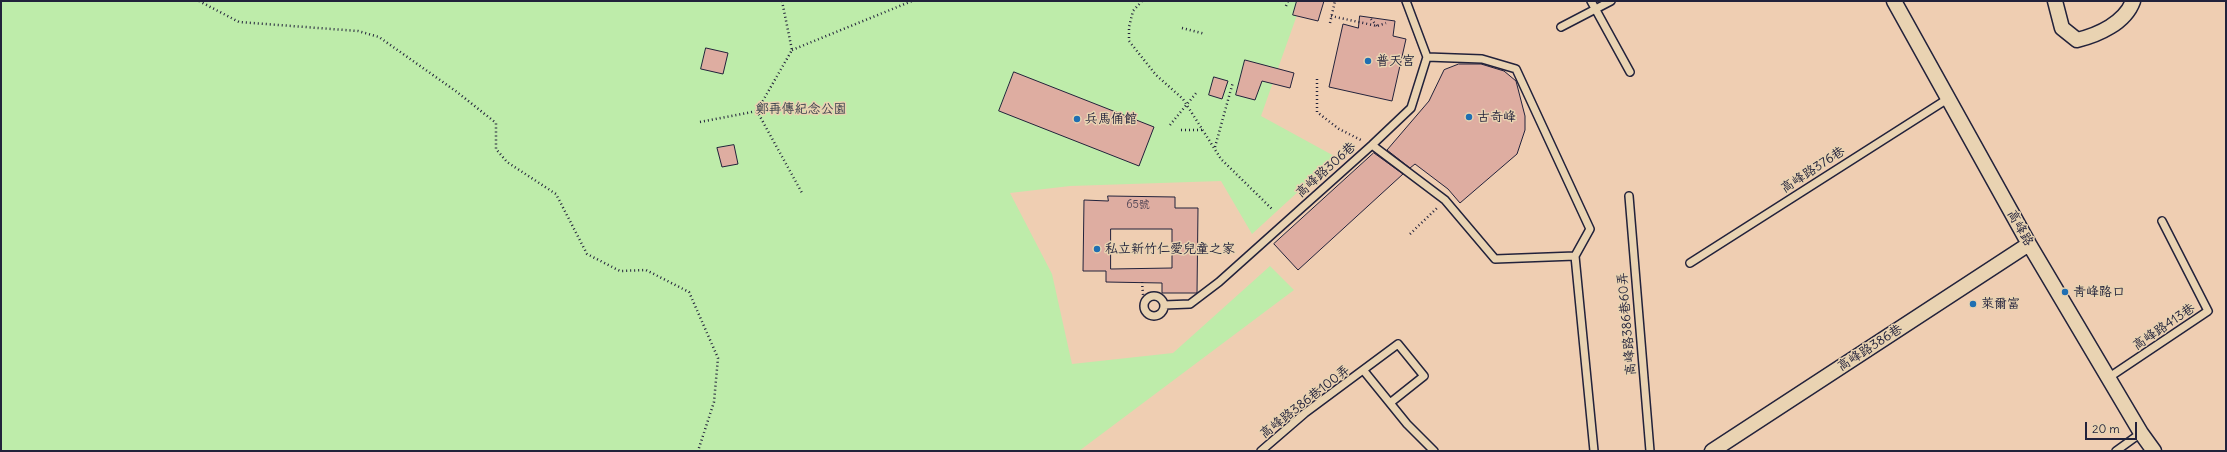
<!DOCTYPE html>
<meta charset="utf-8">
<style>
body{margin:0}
#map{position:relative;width:2227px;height:452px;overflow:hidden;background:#efceb2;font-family:Delius,sans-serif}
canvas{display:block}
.frame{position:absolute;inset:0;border:2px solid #22223b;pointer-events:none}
.scale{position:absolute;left:2085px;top:422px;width:52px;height:18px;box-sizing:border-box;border:2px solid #22223b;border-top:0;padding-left:5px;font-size:12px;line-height:14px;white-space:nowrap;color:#22223b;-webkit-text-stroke:3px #e9d3b2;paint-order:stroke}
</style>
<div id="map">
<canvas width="2227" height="452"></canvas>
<div class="frame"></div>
<div class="scale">20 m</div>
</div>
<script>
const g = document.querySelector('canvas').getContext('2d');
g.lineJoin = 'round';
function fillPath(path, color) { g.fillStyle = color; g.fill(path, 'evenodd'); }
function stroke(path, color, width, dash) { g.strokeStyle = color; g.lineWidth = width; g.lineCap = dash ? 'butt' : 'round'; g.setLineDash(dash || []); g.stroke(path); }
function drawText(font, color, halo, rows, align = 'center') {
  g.font = font + ' Delius,"LXGW WenKai TC",sans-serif'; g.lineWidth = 3; g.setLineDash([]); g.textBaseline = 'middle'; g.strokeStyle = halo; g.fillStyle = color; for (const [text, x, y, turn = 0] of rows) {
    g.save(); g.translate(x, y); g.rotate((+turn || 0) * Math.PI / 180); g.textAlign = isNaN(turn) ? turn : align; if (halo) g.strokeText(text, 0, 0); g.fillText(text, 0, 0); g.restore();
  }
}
const green = new Path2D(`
 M1 1H1302L1261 116 1336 157 1252 234 1221 181 1070 186 1010 193 1052 274 1072 364 1173 353 1270 266 1294 290 1079 451H1Z`);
const building = new Path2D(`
 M1297 1H1324L1318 21 1293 15Z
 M1360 16 1395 21 1393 36 1406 39 1392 101 1329 87 1343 24 1358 28Z
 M706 48 728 53 723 74 701 69Z
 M1245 60 1294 73 1290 88 1262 81 1255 100 1236 95Z
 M1459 64H1481L1504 71 1516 81 1525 116V130L1517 154 1460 203 1448 189 1415 164 1410 168 1387 150 1429 101 1444 70Z
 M1014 72 1154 127 1139 166 999 111Z
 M1214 77 1228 81 1222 99 1209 95Z
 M734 145 738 164 722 167 717 148Z
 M1374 153 1403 174 1298 270 1274 244Z
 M1108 196 1175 197V208H1198L1197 293H1162V283L1106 282V271H1083L1084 200 1108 201ZM1111 229H1172V268L1111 269Z`);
const path = new Path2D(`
 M199 1 239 22 358 31 379 37 457 92 496 123V149L507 162 556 194 587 254 620 271 646 270 689 292 718 358 714 402 698 451
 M782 1 792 50 757 111 802 193
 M1142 1 1133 11 1129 27V41L1156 75 1183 99 1221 159 1272 209
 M1286 6 1288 1
 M1331 16 1377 26 1386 23
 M1371 19 1377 26
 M1330 23 1335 1
 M1182 28 1205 34
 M792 50 912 1
 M1317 79V112L1339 129 1361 140
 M700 122 757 111
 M1170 125 1197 92
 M1181 130H1202
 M1215 147 1233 82
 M1410 234 1437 208
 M1142 282 1144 307`);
const service = new Path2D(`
 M1591 1 1630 72
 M1561 27 1611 1
 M1427 57 1482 59 1516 69 1590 229 1575 256
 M1372 145 1445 200 1495 259 1575 256 1594 451
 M1629 196 1650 451
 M1690 263 1949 98
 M1144 306a10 10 0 1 1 20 0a10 10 0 1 1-20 0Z
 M1164 305 1190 304 1219 282 1372 145 1411 108 1427 57 1406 1
 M1364 371 1407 424 1434 451
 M2108 378 2208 311 2162 221
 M1261 451 1305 413 1398 344 1424 376 1390 403
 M2116 451 2141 433`);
const minor = new Path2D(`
 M1894 1 2029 244 2141 433 2154 451
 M2055 1 2062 28 2077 40C2098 35 2125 23 2133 1
 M1712 451 2029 244`);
const markers = [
 [1368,61,4,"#1f6fb2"],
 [1469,117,4,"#1f6fb2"],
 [1077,119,4,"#1f6fb2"],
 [1097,249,4,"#1f6fb2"],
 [2065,292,4,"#1f6fb2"],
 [1973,304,4,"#1f6fb2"]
];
const numberNames = [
 ["65號",1138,205]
];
const poiNames = [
 ["普天宮",1376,61],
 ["古奇峰",1477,117],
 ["兵馬俑館",1085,119],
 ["私立新竹仁愛兒童之家",1105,249],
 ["青峰路口",2073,292],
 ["萊爾富",1981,304]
];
const parkNames = [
 ["鄭再傳紀念公園",801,109]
];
const streetNames = [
 ["高峰路306巷",1326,170,-42],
 ["高峰路376巷",1813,170,-33],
 ["高峰路",2020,228,61],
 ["高峰路386巷60弄",1627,324,-95],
 ["高峰路413巷",2164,327,-34],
 ["高峰路386巷",1870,348,-33],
 ["高峰路386巷100弄",1305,402,-38]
];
fillPath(green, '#beecaa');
fillPath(building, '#deada1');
stroke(building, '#22223b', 1);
stroke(service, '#22223b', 10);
stroke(minor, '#22223b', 17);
stroke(path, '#22223b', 2.5, [1, 3]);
stroke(service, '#e9d3b2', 7);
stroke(minor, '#e9d3b2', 14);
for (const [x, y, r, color] of markers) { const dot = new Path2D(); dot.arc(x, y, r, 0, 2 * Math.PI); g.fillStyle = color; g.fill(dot); stroke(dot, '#e9d3b2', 1.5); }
drawText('11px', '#514554', null, numberNames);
drawText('13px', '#22223b', '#e9d3b2', poiNames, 'left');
drawText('13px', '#39404c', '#e9d3b2', parkNames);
drawText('13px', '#22223b', '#e9d3b2', streetNames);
</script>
